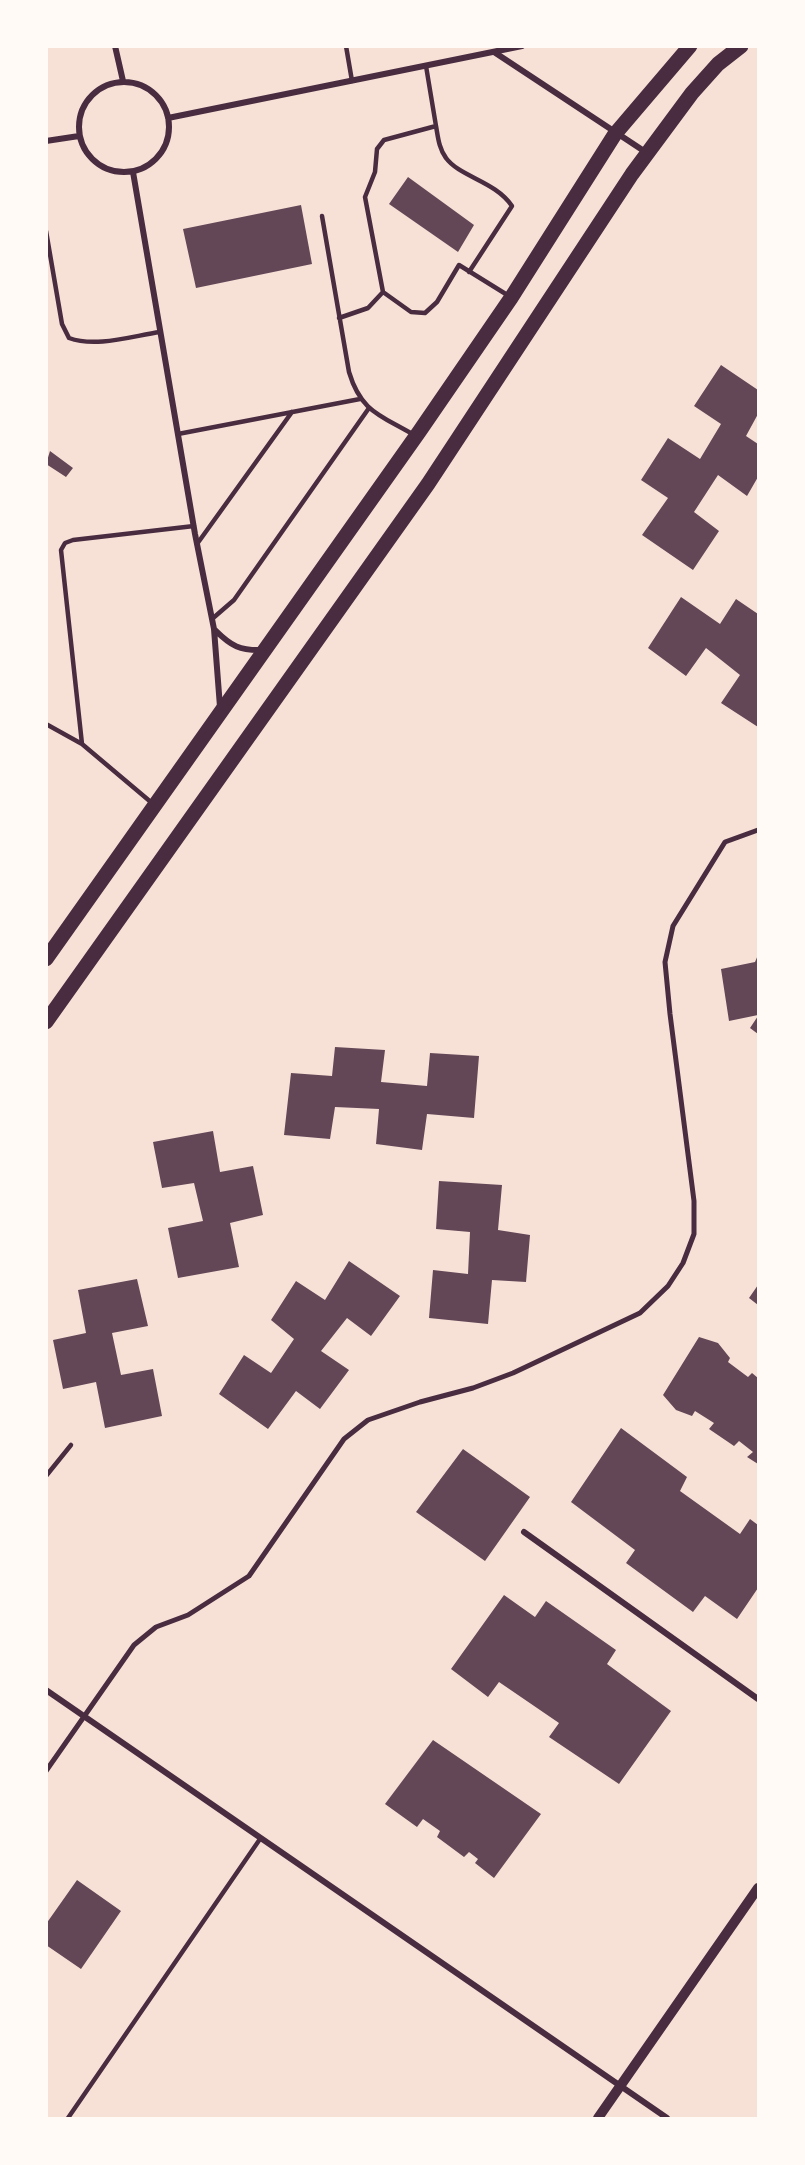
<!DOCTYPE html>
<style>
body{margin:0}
#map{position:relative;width:805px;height:2165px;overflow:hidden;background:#f7e1d7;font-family:"DM Sans",sans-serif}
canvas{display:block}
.frame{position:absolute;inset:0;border:48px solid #fffaf5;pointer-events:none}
</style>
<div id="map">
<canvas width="805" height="2165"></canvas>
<div class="frame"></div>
</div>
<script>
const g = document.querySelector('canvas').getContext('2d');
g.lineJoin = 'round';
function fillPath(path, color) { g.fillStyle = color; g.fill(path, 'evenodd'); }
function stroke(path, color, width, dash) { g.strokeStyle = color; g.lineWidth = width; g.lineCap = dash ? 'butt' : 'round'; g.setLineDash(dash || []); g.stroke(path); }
const building = new Path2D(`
 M408 177 474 225 458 252 389 204Z
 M301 205 312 264 196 288 183 229Z
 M721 365 758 390V414L746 436 758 444V477L747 496 718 475 694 512 719 531 693 570 642 535 668 498 641 480 668 438 700 459 721 424 694 406Z
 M50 451 73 468 66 477 46 464Z
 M681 597 720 624 736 599 758 614V727L721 703 740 675 706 648 686 676 648 648Z
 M758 955V1015L729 1021 721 969 755 962Z
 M758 1016V1034L750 1028Z
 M335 1047 385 1050 381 1082 427 1086 430 1053 479 1056 474 1118 427 1114 422 1150 376 1144 379 1109 335 1107 330 1139 284 1135 291 1073 332 1076Z
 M213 1131 220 1172 253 1166 263 1215 230 1223 239 1267 178 1278 168 1228 203 1221 194 1183 162 1188 153 1142Z
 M439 1181 502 1185 498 1230 530 1235 526 1282 492 1280 488 1324 429 1318 433 1270 468 1274 470 1232 436 1229Z
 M349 1261 400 1296 371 1336 347 1318 321 1351 349 1370 320 1409 296 1391 268 1429 219 1394 244 1355 271 1373 294 1339 271 1320 296 1281 325 1300Z
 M137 1279 148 1326 112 1333 121 1375 153 1369 162 1416 105 1428 96 1382 63 1389 53 1340 86 1333 78 1290Z
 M758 1285V1305L749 1298Z
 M699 1337 718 1343 730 1358 728 1362 748 1377 752 1373 758 1378V1464L747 1457 753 1452 739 1441 734 1446 709 1429 714 1423 695 1411 692 1416 676 1410 663 1395Z
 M621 1428 687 1477 680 1491 740 1534 750 1519 758 1525V1588L737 1619 705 1596 693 1612 626 1563 635 1550 571 1502Z
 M463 1449 530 1497 485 1561 416 1512Z
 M504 1595 535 1617 546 1601 616 1650 607 1664 671 1711 619 1784 549 1737 559 1723 499 1682 488 1697 451 1669Z
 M433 1740 541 1814 494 1878 475 1863 478 1859 469 1852 464 1857 437 1837 440 1831 423 1819 417 1827 385 1804Z
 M77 1880 121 1911 81 1969 46 1945V1924Z`);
const service = new Path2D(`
 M346 46 352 81
 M426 66 436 126 384 140 377 149 375 172 365 197 383 292 411 312 425 313 437 302 459 265 509 296
 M436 126C438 137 439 149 446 158 460 177 495 181 512 206L469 272
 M322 216 349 372C361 412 380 415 414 435
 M46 231 62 324 69 338C96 348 132 336 160 332
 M339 318 368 308 383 292
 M178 434 360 399
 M197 544 292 412
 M212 619 234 600 369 408
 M46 724 82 744 152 803
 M82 744 61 550 65 543 73 540 194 526
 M46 1476 71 1445
 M68 2118 260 1839`);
const pedestrian = new Path2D(`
 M46 1771 134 1645 156 1627 188 1615 249 1576 344 1439 368 1420 420 1402 473 1388 513 1373 640 1313 668 1286 683 1263 694 1234V1201L670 1014 665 962 673 926 725 842 758 830`);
const minor = new Path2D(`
 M115 46 123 81
 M494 52 647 153
 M79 127a45 45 0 1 1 90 0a45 45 0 1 1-90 0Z
 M168 118 522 46
 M46 141 79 136
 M133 172 195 534 214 629 220 707
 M215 630C231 646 240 651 263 650
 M524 1532 758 1699
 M46 1690 667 2118`);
const tertiary = new Path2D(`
 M598 2118 758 1888`);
const primary = new Path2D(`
 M46 959 419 432 511 298 615 134 690 46
 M46 1022 428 484 632 174 692 93 718 64 741 46`);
fillPath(building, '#644757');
stroke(service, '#4a2c40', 4.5);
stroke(pedestrian, '#4a2c40', 5);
stroke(minor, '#4a2c40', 6);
stroke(tertiary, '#4a2c40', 10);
stroke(primary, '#4a2c40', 15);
</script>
